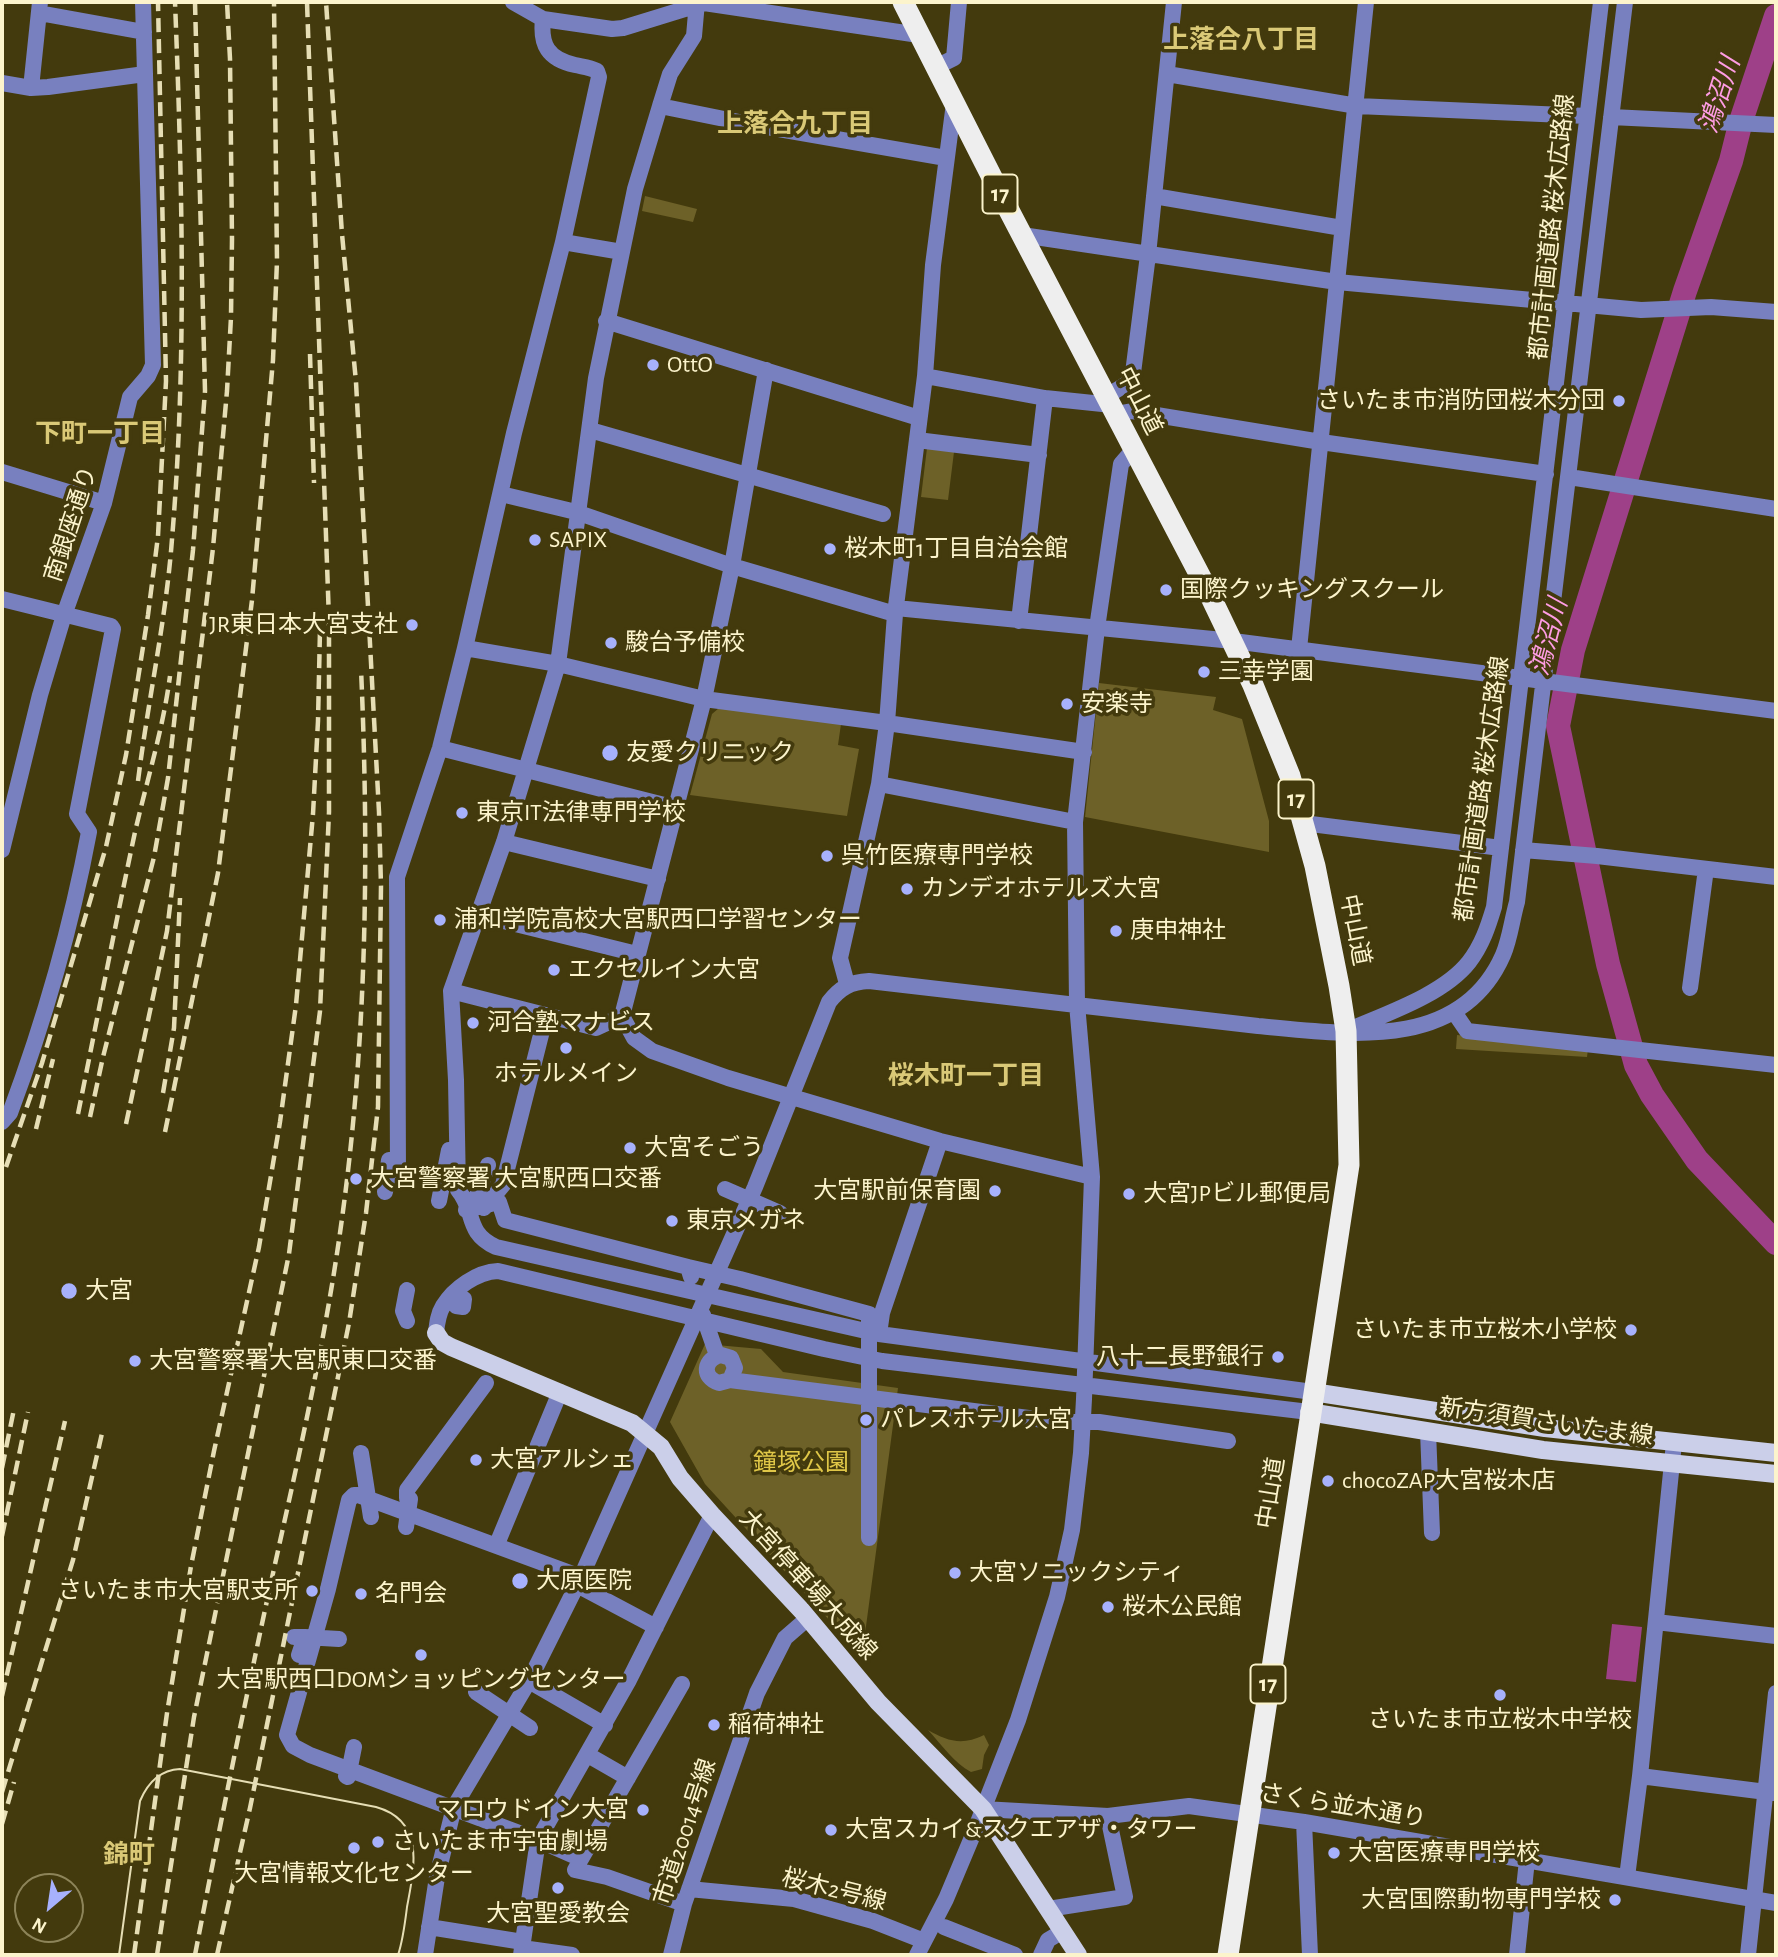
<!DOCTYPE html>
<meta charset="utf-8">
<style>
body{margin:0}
#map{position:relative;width:1778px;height:1957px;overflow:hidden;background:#433a0d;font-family:"Alegreya Sans",sans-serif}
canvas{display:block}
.frame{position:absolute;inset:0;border:4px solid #fcf4cc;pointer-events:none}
.north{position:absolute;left:14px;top:1873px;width:70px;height:70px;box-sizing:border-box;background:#433a0d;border:2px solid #8d8459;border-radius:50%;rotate:209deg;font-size:19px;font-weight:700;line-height:28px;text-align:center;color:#fcf4cc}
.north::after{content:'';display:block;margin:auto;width:24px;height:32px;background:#a7b1fc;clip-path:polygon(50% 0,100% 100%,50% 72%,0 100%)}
</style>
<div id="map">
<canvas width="1778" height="1957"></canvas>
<div class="frame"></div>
<div class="north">N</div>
</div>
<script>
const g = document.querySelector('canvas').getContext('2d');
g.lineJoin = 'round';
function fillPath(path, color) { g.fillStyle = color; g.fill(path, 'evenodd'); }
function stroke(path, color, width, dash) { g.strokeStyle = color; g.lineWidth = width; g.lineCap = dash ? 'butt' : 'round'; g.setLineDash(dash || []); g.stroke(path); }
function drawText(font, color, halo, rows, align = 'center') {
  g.font = font + ' "Alegreya Sans","Noto Sans JP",sans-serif'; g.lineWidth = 7; g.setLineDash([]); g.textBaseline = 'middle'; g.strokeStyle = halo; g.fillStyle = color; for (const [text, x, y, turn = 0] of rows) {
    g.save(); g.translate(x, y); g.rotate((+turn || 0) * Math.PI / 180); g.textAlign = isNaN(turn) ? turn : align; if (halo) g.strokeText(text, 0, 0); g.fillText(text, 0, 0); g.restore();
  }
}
const green = new Path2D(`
 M645 196 697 209 693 222 642 211Z
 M927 448 954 452 948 500 921 497Z
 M1099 683 1216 697 1213 710 1242 719 1269 821V852L1085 817Z
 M719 708 841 724 838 745 859 749 847 816 690 795 712 714Z
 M1457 1035 1588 1049 1587 1057 1456 1049Z
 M705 1344 761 1349 783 1372 898 1388 862 1656 705 1484 670 1422Z
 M928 1730C947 1741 962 1746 984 1735L989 1745 984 1755 982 1769 971 1772C954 1763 942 1745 928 1730Z`);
const water = new Path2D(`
 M1612 1624 1642 1627 1636 1682 1606 1679Z`);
const river = new Path2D(`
 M1776 16 1741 121 1731 161 1685 291 1573 650 1558 726 1608 964 1636 1065 1652 1095 1697 1160 1776 1243`);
const minor = new Path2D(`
 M513 2 543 19 612 29 623 28 704 3 919 35
 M39 13 144 32
 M543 19C540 45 548 59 575 65 584 67 589 67 597 71L599 77 563 242
 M936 67 954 58 959 2
 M1167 74 1357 106 1587 116
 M2 83 31 88 48 87 145 74
 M31 88 40 2
 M660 106 670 74 694 36 697 2
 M1611 117 1776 125
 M1154 196 1342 228
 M1022 235 1337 282 1641 310 1711 307 1776 312
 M622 252 596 378 558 664 504 842 451 991 456 1080 458 1190C476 1211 464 1232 496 1247L879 1334 1313 1392
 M606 321 919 418
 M925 376 1045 398 1112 405
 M1107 396 1128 383 1133 373 1148 255 1174 2
 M1116 414 1132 411 1321 442 1546 474
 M590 430 883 514
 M917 440 1039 455
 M2 472 104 503
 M1569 477 1776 509
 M501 494 576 512 732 566 895 614
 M2 599 111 626 113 629 77 814 89 832C71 928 44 1022 10 1113L2 1122
 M896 608 1233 641 1776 711
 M1019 621 1045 398
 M465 648 558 664 704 699 887 723 1084 752
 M1299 649 1366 2
 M440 748 676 808
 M879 784 1075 822
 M1303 823 1501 848
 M504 842 658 879
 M2 850 40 695 64 615 104 503 130 397 148 376 153 365 143 2
 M1523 850 1597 856 1776 877
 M479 915 637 954
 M847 984 840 958 879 784 887 723 895 614 925 376 933 265 954 103
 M1690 988 1706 869
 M451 991 596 1028 622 1016 704 699 732 566 766 370
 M1454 1012 1467 1031 1776 1065
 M622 1016 634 1038 652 1051 728 1078 940 1141 1092 1177
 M1351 1029C1388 1013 1444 994 1469 962 1482 945 1488 927 1494 907L1601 2
 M398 1178 397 877 440 748 465 648 514 433 563 242 622 252 635 189 660 106 744 123 946 158
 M725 1189 780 1213
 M385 1192 389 1160
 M439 1201 449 1150
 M484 1208 503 1185 546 1015
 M472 1209 488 1165
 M466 1210 499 1202 505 1220 688 1267 691 1277
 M688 1267 740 1279 869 1314V1538
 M407 1290 403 1311 407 1321
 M456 1306 463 1307 464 1299
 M703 1315 717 1355
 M436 1333C437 1324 438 1314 443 1306 454 1288 477 1272 498 1271L824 1349 882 1361 1309 1412
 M879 1334 882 1313 940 1141
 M730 1380 735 1368 731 1358 721 1355C704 1359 701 1377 719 1383L730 1380 1060 1422H1099L1228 1441
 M1428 1431 1432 1533
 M361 1453 371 1517
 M406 1527 410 1499 407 1498V1490L486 1383
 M497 1544 560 1392
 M577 1585 656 1627
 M1656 1622 1776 1636
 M294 1637H305L299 1655
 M305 1637 339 1639
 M529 1681 605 1725
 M476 1692 530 1728
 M588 1755 628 1778
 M346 1776 348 1777 354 1747
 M1640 1776 1774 1793
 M983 1809 1108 1816 1189 1806 1304 1822 1776 1903
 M1304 1822 1310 1955
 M581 1859 682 1684
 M1627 1877 1640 1776 1674 1443
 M689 1889 794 1899 873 1921 924 1941
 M684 1904 607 1877 575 1870 581 1859 538 1840 629 1680 712 1515
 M1048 1909 1125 1897 1108 1816
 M429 1927 523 1942
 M944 1927 1015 1955
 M522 1948 572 1955
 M425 1955 437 1877 454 1807 529 1681 581 1577 755 1187 829 1002C840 988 850 982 869 981L1258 1026C1345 1034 1460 1053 1503 955 1510 939 1512 919 1517 902L1625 2
 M521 1955 538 1840 310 1755 293 1746 287 1735 328 1589 349 1500 354 1495H358L581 1577
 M671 1955 684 1904 757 1693 785 1638 808 1618
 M917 1955 946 1899 975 1830 1018 1720 1057 1597 1072 1530 1081 1453 1084 1399 1092 1177 1077 1004 1075 822 1097 628 1121 464 1134 449
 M1041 1955 1048 1940 1063 1931
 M1517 1955 1527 1860
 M1748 1955 1776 1693`);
const major = new Path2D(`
 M436 1333 442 1342 451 1347 632 1423 661 1447 680 1478 712 1515 802 1611 878 1702 983 1809 1078 1955
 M1313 1392 1545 1428 1776 1453
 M1309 1412 1543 1450 1776 1474`);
const highway = new Path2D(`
 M903 2 1002 197 1206 587 1253 685 1290 776 1303 823 1315 866 1339 986 1346 1031 1349 1165 1228 1955`);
const tram = new Path2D(`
 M119 1955 140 1801C148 1782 160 1770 180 1769L376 1807C426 1821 414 1869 407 1907 405 1923 403 1940 398 1955`);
const rail = new Path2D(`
 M310 354 314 483
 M138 781C148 700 166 620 172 539 187 360 182 180 175 2
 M163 1093 174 1028 180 898
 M78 1114C97 1020 115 926 135 832 147 780 163 729 170 676
 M90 1117 103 1057 154 857 168 778 193 550 205 391 195 2
 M126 1124 167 931 213 548 227 391 231 317 232 239 230 59 227 2
 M36 1129 53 1059
 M165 1132 218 873 252 600 273 360 277 261 274 2
 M6 1167 42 1063 106 847 126 755 148 615 158 536 166 381 158 2
 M2 1468 14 1409
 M2 1536 28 1412
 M2 1696 65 1421
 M2 1792 73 1560 103 1429
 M2 1824 14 1782
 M134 1955 167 1713 191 1566 214 1451 259 1247 280 1122 296 1005 313 814 318 721 320 630
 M157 1955 194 1717 289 1254 320 1011 329 812V620L307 2
 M195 1955C218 1835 242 1716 268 1596 296 1468 326 1341 343 1211 367 1032 369 849 361 669
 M217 1955 250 1808 349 1323 366 1213 378 1107 381 886 379 812 356 382 342 234 326 2`);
const markers = [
 [653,365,7,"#a7b1fc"],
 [1619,401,7,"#a7b1fc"],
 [535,540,7,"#a7b1fc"],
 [830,549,7,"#a7b1fc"],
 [1166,590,7,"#a7b1fc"],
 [412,625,7,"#a7b1fc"],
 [611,643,7,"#a7b1fc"],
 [1204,672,7,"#a7b1fc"],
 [1067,704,7,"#a7b1fc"],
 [610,753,9,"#a7b1fc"],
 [462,813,7,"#a7b1fc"],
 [827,856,7,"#a7b1fc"],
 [907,889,7,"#a7b1fc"],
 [440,920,7,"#a7b1fc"],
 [1116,931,7,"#a7b1fc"],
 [554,970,7,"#a7b1fc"],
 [473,1023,7,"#a7b1fc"],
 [566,1048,7,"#a7b1fc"],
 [630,1148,7,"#a7b1fc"],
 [356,1179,7,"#a7b1fc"],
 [995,1191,7,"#a7b1fc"],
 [1129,1194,7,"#a7b1fc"],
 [672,1221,7,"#a7b1fc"],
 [69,1291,9,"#a7b1fc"],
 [1631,1330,7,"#a7b1fc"],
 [1278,1357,7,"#a7b1fc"],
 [135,1361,7,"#a7b1fc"],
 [866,1420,7,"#a7b1fc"],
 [476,1460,7,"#a7b1fc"],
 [1328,1481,7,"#a7b1fc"],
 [955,1573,7,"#a7b1fc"],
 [520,1581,9,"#a7b1fc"],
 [312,1591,7,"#a7b1fc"],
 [361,1594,7,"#a7b1fc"],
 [1108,1607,7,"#a7b1fc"],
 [421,1655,7,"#a7b1fc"],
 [1500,1695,7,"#a7b1fc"],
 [714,1725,7,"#a7b1fc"],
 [643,1810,7,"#a7b1fc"],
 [831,1830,7,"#a7b1fc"],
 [378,1842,7,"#a7b1fc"],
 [354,1848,7,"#a7b1fc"],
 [1334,1853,7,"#a7b1fc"],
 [558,1888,7,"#a7b1fc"],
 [1615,1900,7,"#a7b1fc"]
];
const shields = [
 [1000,194,35],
 [1296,799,35],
 [1268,1684,35]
];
const shieldNames = [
 ["17",1000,194],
 ["17",1296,799],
 ["17",1268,1684]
];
const streetNames = [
 ["都市計画道路 桜木広路線",1552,227,-84],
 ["中山道",1139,401,63],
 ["南銀座通り",71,524,-72],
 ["都市計画道路 桜木広路線",1482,789,-82],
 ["中山道",1355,930,79],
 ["新方須賀さいたま線",1546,1422,8],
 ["中山道",1271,1493,-81],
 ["大宮停車場大成線",808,1585,48],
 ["さくら並木通り",1343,1806,9],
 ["市道20014号線",685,1832,-72],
 ["桜木2号線",834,1890,14]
];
const poiNames = [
 ["OttO",667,365],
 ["さいたま市消防団桜木分団",1605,401,"right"],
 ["SAPIX",549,540],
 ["桜木町1丁目自治会館",844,549],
 ["国際クッキングスクール",1180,590],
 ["JR東日本大宮支社",398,625,"right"],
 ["駿台予備校",625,643],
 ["三幸学園",1218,672],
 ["安楽寺",1081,704],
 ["友愛クリニック",626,753],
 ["東京IT法律専門学校",476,813],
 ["呉竹医療専門学校",841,856],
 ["カンデオホテルズ大宮",921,889],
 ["浦和学院高校大宮駅西口学習センター",454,920],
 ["庚申神社",1130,931],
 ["エクセルイン大宮",568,970],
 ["河合塾マナビス",487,1023],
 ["ホテルメイン",566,1074,"center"],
 ["大宮そごう",644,1148],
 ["大宮警察署 大宮駅西口交番",370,1179],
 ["大宮駅前保育園",981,1191,"right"],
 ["大宮JPビル郵便局",1143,1194],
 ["東京メガネ",686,1221],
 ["大宮",85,1291],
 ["さいたま市立桜木小学校",1617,1330,"right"],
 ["八十二長野銀行",1264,1357,"right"],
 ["大宮警察署大宮駅東口交番",149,1361],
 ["パレスホテル大宮",880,1420],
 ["大宮アルシェ",490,1460],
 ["chocoZAP大宮桜木店",1342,1481],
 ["大宮ソニックシティ",969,1573],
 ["大原医院",536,1581],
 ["さいたま市大宮駅支所",298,1591,"right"],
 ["名門会",375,1594],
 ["桜木公民館",1122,1607],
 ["大宮駅西口DOMショッピングセンター",421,1680,"center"],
 ["さいたま市立桜木中学校",1500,1720,"center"],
 ["稲荷神社",728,1725],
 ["マロウドイン大宮",629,1810,"right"],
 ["大宮スカイ&スクエアザ・タワー",845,1830],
 ["さいたま市宇宙劇場",392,1842],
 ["大宮医療専門学校",1348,1853],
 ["大宮情報文化センター",354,1874,"center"],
 ["大宮国際動物専門学校",1601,1900,"right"],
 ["大宮聖愛教会",558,1914,"center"]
];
const parkNames = [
 ["鐘塚公園",801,1463]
];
const neighbourhoodNames = [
 ["上落合八丁目",1241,40],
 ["上落合九丁目",795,124],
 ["下町一丁目",100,434],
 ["桜木町一丁目",966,1076],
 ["錦町",129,1855]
];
const waterNames = [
 ["鴻沼川",1720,95,-72],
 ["鴻沼川",1549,637,-75]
];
fillPath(green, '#6d6128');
fillPath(water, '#9e4088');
stroke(river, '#9e4088', 24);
stroke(minor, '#7880bf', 16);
stroke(major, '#cbcfe9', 18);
stroke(highway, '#eee', 21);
stroke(tram, '#e6deb5', 2);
stroke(rail, '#e6deb5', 4.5, [14, 7]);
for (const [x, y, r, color] of markers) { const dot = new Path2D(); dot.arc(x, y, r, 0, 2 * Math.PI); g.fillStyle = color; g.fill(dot); stroke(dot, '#433a0d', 2.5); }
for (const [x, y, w] of shields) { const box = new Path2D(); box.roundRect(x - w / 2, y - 19.5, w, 39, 5); g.fillStyle = '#433a0d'; g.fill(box); stroke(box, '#fcf4cc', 2); }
drawText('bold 23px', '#fcf4cc', null, shieldNames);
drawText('24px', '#fcf4cc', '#433a0d', streetNames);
drawText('24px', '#fcf4cc', '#433a0d', poiNames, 'left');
drawText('24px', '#e0c748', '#433a0d', parkNames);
drawText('bold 26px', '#dac977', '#433a0d', neighbourhoodNames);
drawText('italic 26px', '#fe9ce3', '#433a0d', waterNames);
</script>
